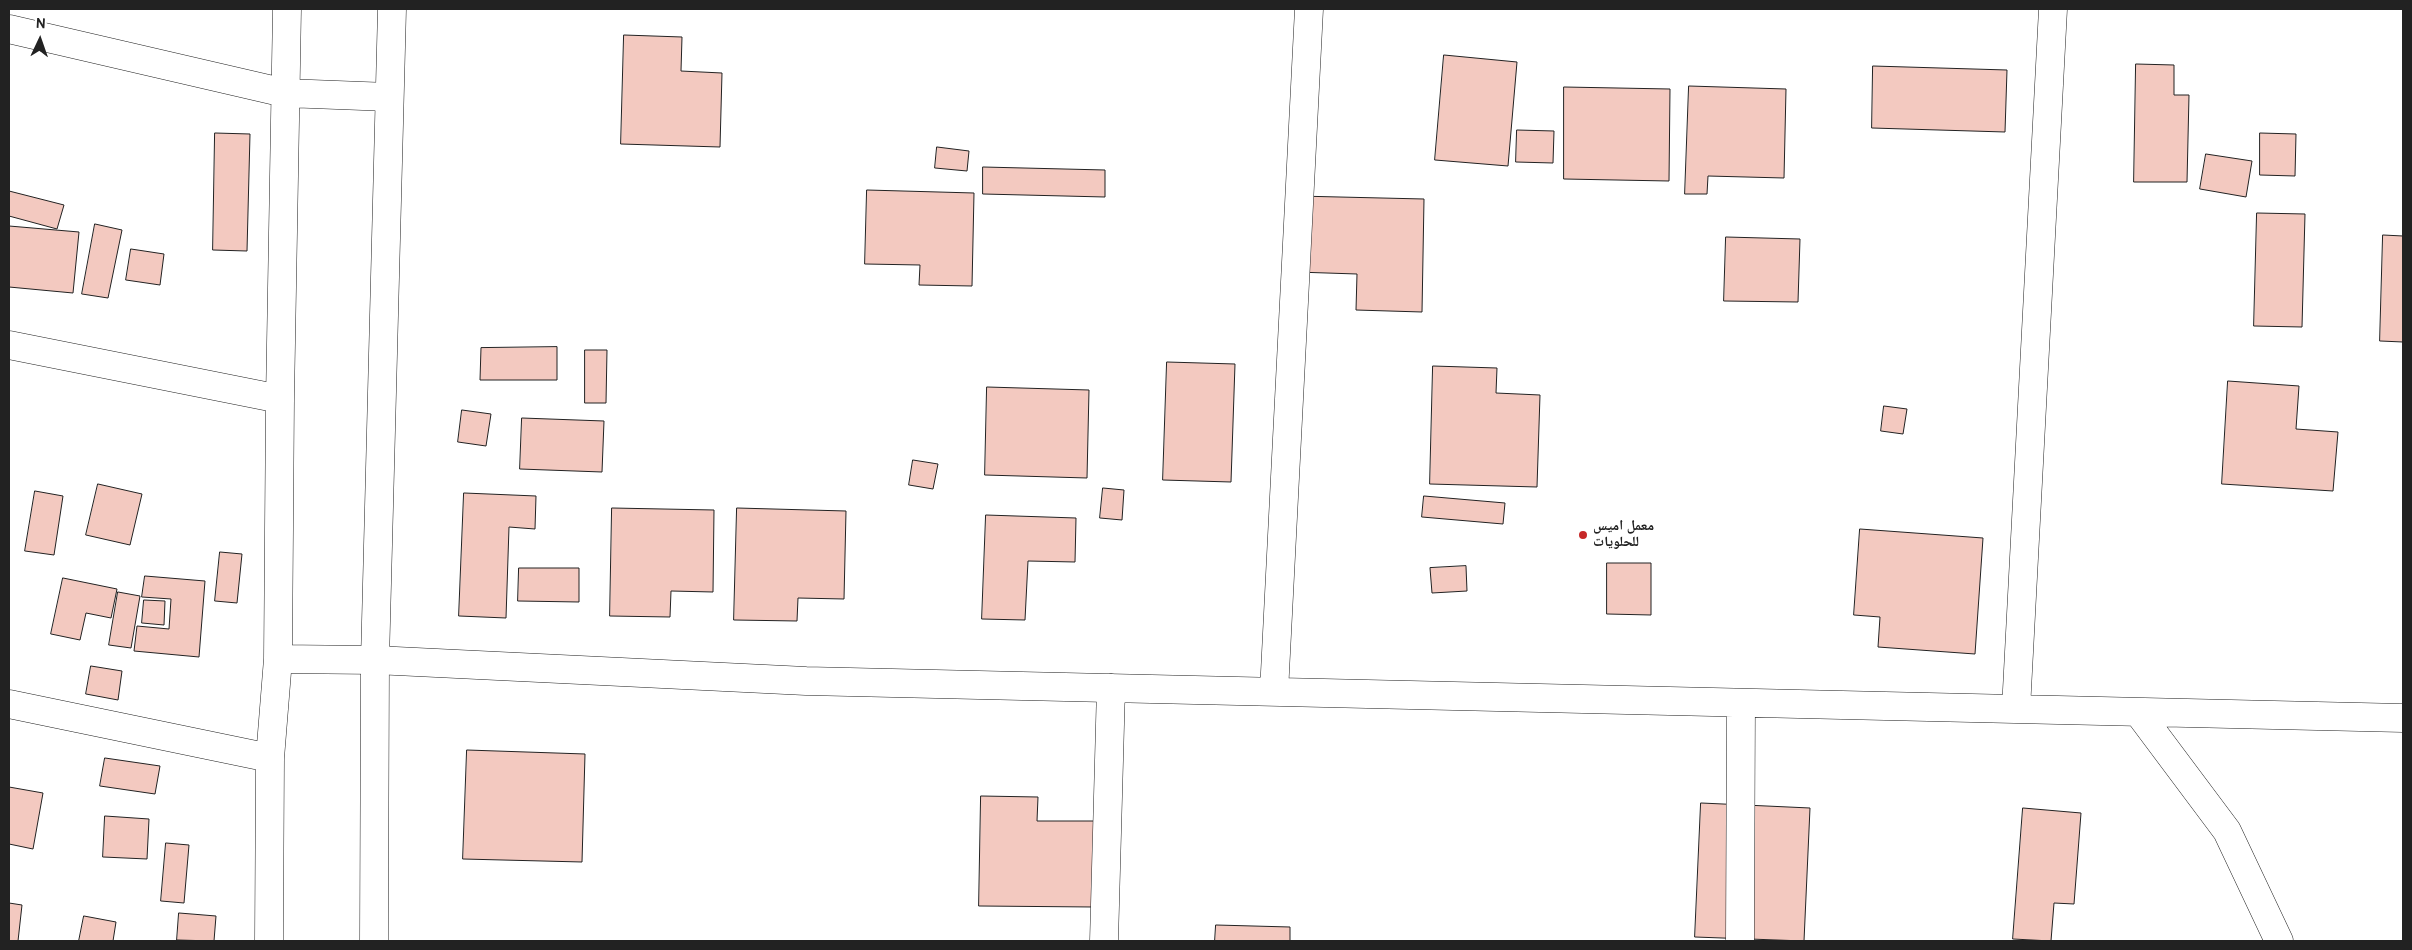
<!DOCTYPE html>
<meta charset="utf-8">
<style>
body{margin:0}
#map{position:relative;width:2412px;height:950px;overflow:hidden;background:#fff;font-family:Overpass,sans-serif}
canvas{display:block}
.frame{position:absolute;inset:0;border:10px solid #222;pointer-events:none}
.north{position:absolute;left:15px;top:15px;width:50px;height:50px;-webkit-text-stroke:4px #fff;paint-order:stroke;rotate:3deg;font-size:14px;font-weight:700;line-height:20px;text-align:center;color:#222}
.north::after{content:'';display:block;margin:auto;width:18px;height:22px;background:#222;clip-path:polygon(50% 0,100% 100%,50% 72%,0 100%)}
</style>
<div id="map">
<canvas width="2412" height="950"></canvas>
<div class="frame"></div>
<div class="north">N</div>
</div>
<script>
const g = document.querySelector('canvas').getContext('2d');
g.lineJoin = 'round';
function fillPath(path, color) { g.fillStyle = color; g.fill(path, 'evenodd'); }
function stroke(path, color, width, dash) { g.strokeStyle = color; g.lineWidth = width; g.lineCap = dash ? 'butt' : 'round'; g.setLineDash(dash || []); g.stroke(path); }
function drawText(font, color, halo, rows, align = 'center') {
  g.font = font + ' Overpass,"Noto Naskh Arabic",sans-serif'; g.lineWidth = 4; g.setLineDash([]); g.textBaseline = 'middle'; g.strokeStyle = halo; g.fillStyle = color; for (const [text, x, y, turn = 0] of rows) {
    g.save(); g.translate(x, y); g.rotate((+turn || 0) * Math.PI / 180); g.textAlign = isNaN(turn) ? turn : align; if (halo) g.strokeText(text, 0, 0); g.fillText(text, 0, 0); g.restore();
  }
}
const building = new Path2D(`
 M624 35 682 37 681 71 722 73 720 147 621 144Z
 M1444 55 1517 62 1508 166 1435 160Z
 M2136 64 2174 65V95H2189L2187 182H2134Z
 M1873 66 2007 70 2005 132 1872 128Z
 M1689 86 1786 89 1784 178 1708 176 1707 194H1685Z
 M1564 87 1670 89 1669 181 1564 179Z
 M1517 130 1554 131 1553 163 1516 162Z
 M215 133 250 134 247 251 213 250Z
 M2260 133 2296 134 2295 176 2260 175Z
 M937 147 969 151 967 171 935 168Z
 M2206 154 2252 161 2246 197 2200 189Z
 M983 167 1105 170V197L983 194Z
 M867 190 974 193 972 286 919 285 920 265 865 264Z
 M9 191 64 205 57 229 9 216Z
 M1297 196 1424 199 1422 312 1356 310 1357 274 1296 272Z
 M2257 213 2305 214 2302 327 2254 326Z
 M95 224 122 230 108 298 82 294Z
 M9 226 79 232 73 293 9 287Z
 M2383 235 2403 236V342L2380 341Z
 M1726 237 1800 239 1798 302 1724 301Z
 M131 249 164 254 160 285 126 280Z
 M557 347V380H480L481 348Z
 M585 350H607L606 403H585Z
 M1167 362 1235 364 1231 482 1163 480Z
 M1433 366 1497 368 1496 393 1540 395 1537 487 1430 484Z
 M2228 381 2299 386 2296 429 2338 432 2333 491 2222 484Z
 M987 387 1089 390 1087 478 985 475Z
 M1884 406 1907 409 1903 434 1881 431Z
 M462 410 491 414 486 446 458 442Z
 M522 418 604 421 602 472 520 469Z
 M913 460 938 464 933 489 909 485Z
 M98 484 142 494 130 545 86 535Z
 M1103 488 1124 490 1122 520 1100 518Z
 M35 491 63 496 54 555 25 551Z
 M464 493 536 496 535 529 509 527 506 618 459 616Z
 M1424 496 1505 503 1503 524 1422 517Z
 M612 508 714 510 713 592 671 591 670 617 610 616Z
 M737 508 846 511 844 599 798 598 797 621 734 620Z
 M986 515 1076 518 1075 562 1028 561 1025 620 982 619Z
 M1860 529 1983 538 1975 654 1878 647 1880 617 1854 615Z
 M220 552 242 554 237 603 215 601Z
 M1607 563H1651V615L1607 614Z
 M1466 566 1467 591 1432 593 1430 568Z
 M519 568H579V602L518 601Z
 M145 576 205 581 199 657 134 651 137 626 169 629 171 599 142 597Z
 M63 578 117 589 111 618 86 613 80 640 51 634Z
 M118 592 140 596 131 648 109 645Z
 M144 600 165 601 164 625 142 623Z
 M91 666 122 671 118 700 86 694Z
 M467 750 585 754 582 862 463 859Z
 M105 758 160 766 155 794 100 786Z
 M9 787 43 793 33 849 9 844Z
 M981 796 1038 797 1037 821H1095L1093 907 979 906Z
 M1701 803 1810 808 1804 941 1695 937Z
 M2023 808 2081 813 2074 904 2054 903 2051 941 2013 939Z
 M105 816 149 819 147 859 103 857Z
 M166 843 189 845 184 903 161 901Z
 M9 903 22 905 18 941H9Z
 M179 913 216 916 214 941 177 940Z
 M84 916 116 922 113 941H79Z
 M1216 925 1290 927V941H1215Z`);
const street = new Path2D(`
 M9 29 285 93 389 97
 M9 345 280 399
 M278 659 375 660 806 681 2403 718
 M1274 692 1309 9
 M9 704 270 758
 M2016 709 2053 9
 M2138 712 2227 831 2279 941
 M269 941 270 758 278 659 280 399 287 9
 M1104 941 1111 688
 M1740 941 1741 703`);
const secondary = new Path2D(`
 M374 941 375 660 392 9`);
const markers = [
 [1583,535,5,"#c62828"]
];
const poiNames = [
 ["معمل اميس",1593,527],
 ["للحلويات",1593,543]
];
fillPath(building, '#f3c9c0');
stroke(building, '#222', 1);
stroke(street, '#222', 29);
stroke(secondary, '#222', 29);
stroke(street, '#fff', 28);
stroke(secondary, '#fff', 28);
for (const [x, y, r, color] of markers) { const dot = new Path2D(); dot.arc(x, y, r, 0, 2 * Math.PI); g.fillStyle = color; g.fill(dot); stroke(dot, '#fff', 2); }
drawText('bold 14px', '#222', '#fff', poiNames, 'left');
</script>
